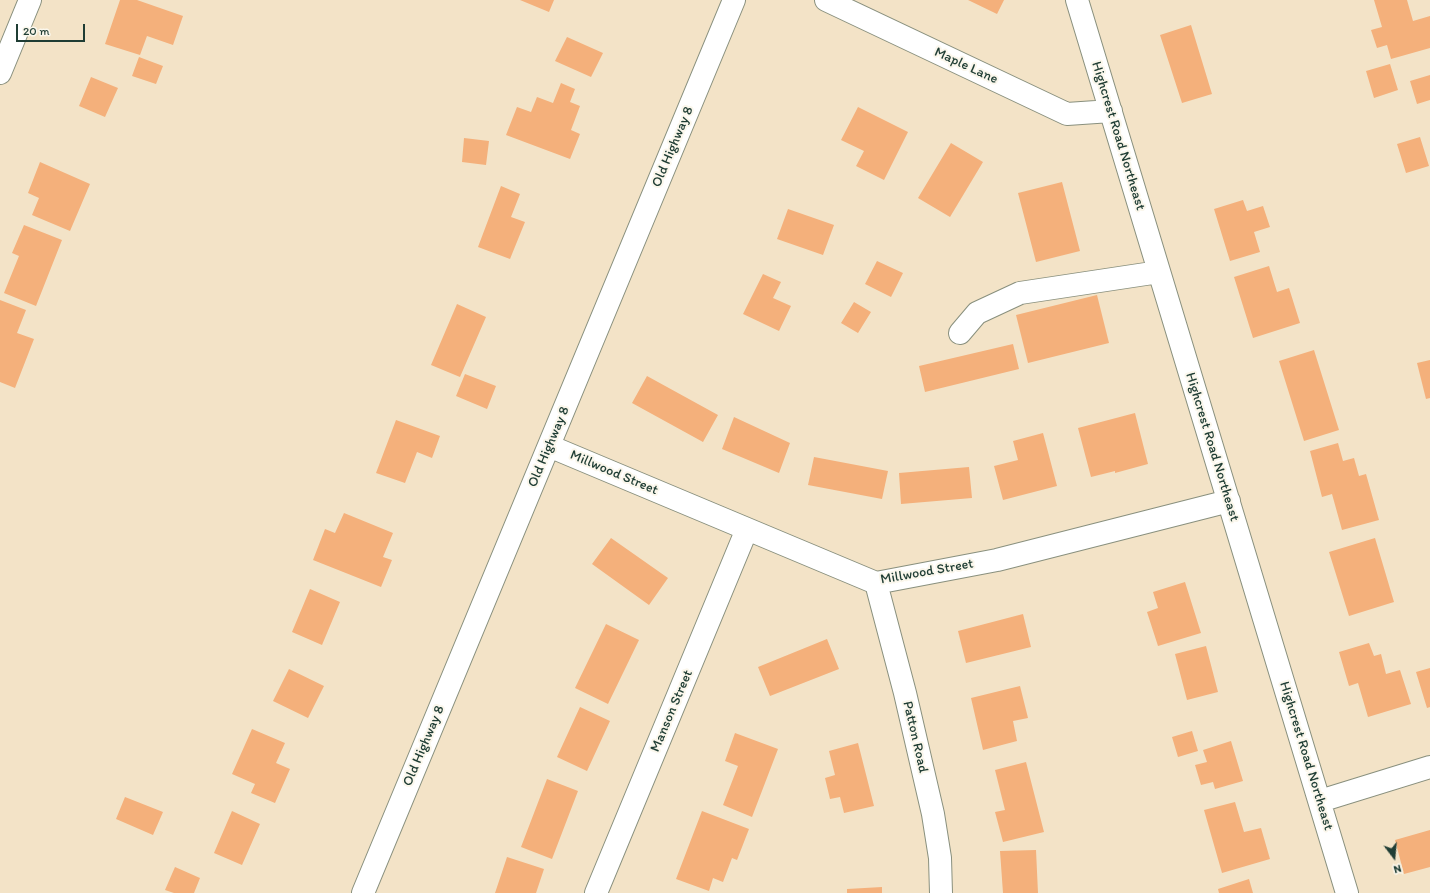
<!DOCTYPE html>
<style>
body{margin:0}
#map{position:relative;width:1430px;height:893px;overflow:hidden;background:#f3e3c7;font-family:Itim,sans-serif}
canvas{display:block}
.north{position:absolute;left:1374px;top:837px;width:40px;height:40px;-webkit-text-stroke:3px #fbf7ec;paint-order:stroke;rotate:164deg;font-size:11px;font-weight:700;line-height:16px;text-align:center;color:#1f3d34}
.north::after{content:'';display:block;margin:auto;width:14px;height:18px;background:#1f3d34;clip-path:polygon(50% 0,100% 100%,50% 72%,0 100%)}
.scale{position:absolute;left:16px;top:24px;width:69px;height:18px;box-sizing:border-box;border:2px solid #1f3d34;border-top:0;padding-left:5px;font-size:12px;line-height:14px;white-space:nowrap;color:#1f3d34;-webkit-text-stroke:3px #fbf7ec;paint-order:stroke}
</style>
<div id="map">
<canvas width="1430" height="893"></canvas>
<div class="north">N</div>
<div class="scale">20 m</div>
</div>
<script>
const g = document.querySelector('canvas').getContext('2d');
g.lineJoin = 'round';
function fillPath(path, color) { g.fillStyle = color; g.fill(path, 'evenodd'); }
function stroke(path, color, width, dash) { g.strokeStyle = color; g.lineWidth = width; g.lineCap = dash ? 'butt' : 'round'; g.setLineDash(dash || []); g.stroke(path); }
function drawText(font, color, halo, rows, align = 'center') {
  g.font = font + ' Itim,sans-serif'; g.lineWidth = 4; g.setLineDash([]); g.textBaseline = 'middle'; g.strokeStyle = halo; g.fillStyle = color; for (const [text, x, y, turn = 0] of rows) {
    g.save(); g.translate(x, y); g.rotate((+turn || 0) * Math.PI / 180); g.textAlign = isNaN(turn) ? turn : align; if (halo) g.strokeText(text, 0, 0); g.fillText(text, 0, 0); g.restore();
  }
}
const building = new Path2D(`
 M120 0H137L183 16 173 45 147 36 140 55 105 44Z
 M520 0H554L549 12Z
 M968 0H1004L997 14Z
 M1374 0H1407L1413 21 1430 16V48L1391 59 1387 45 1377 48 1371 30 1382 27Z
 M1191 25 1212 94 1182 103 1160 35Z
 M567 37 603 53 591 77 555 61Z
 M139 57 163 66 156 84 132 76Z
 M1390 64 1398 90 1374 98 1366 71Z
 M1430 75V100L1417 104 1410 81Z
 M91 77 118 88 105 117 79 106Z
 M561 83 575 89 570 102 580 106 571 130 580 134 570 159 506 135 517 107 531 112 537 97 553 103Z
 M858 107 908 132 884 180 856 166 864 151 841 140Z
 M1420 137 1429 166 1406 173 1397 144Z
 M464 138 489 141 486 165 462 162Z
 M951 143 983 162 950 217 918 198Z
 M40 162 90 184 70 231 32 215 39 198 28 193Z
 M1062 182 1080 251 1036 262 1018 193Z
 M501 186 520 194 511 217 525 222 510 259 478 247Z
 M1243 200 1247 211 1263 206 1270 227 1254 232 1260 252 1230 261 1214 209Z
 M788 209 834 225 823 255 777 239Z
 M24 225 62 240 36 306 4 293 19 256 12 253Z
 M877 261 903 273 891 297 865 284Z
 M1269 266 1277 292 1289 288 1300 323 1253 338 1234 277Z
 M763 274 781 282 773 298 791 306 779 331 743 314Z
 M1097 295 1109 343 1028 363 1016 315Z
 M0 300 26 310 17 333 34 339 15 388 0 382Z
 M854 302 871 312 858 333 841 323Z
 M457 304 486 317 460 377 431 365Z
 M1013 344 1019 369 925 392 919 366Z
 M1314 350 1339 430 1304 441 1279 361Z
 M1430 360V398L1426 399 1417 363Z
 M465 374 496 386 487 409 456 396Z
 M647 376 718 415 703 442 632 403Z
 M1135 413 1148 464 1115 473V471L1091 477 1078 428Z
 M734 417 790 443 779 473 722 449Z
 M396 420 440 436 432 458 417 452 405 483 376 473Z
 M1043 433 1057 486 1003 500 994 466 1018 460 1013 441Z
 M1338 443 1343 461 1354 458 1359 476 1366 474 1379 520 1342 530 1332 494 1322 497 1310 451Z
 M814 457 888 471 882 499 808 485Z
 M969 467 972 498 901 504 899 473Z
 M344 513 393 533 383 557 392 560 381 587 313 560 325 529 335 533Z
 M611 538 668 578 649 605 592 564Z
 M1375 538 1394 602 1349 616 1329 552Z
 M1185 582 1201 633 1158 646 1147 612 1158 608 1153 592Z
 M310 589 340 602 322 645 292 632Z
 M1023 614 1031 647 966 663 958 631Z
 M606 624 639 640 608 704 575 688Z
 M827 639 839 669 770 696 758 667Z
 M1369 643 1374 656 1381 654 1386 674 1400 670 1411 704 1368 717 1358 683 1349 686 1339 652Z
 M1206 646 1218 692 1187 700 1175 654Z
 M1430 668V707L1427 708 1416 672Z
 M289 669 324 686 308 718 273 701Z
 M1020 686 1028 718 1013 721 1017 741 983 750 971 698Z
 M580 707 610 721 587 771 557 757Z
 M252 729 285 743 276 763 290 769 275 803 251 793 255 784 232 774Z
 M1192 731 1198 751 1178 757 1172 737Z
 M735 733 778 749 752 817 723 805 738 766 725 761Z
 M1231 741 1243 781 1215 789 1213 782 1201 785 1195 765 1207 762 1203 750Z
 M858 743 874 806 844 813 840 797 830 799 825 778 835 775 829 751Z
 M1026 762 1044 832 1003 842 995 812 1005 810 995 770Z
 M547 779 578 791 552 859 521 847Z
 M125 797 163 812 153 835 116 819Z
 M1235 802 1244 832 1261 828 1270 859 1222 873 1204 810Z
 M232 811 260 824 242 865 214 853Z
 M702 811 749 829 737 860 732 858 723 882 713 878 709 891 676 879Z
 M1430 830V867L1404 874 1395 840Z
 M1036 850 1038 893H1003L1000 851Z
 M507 857 544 869 536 893H495Z
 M175 867 200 878 194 893H174L165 890Z
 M1249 879 1253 893H1219L1218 889Z
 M882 887V893H847V889Z`);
const minor = new Path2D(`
 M826 0 1067 114 1111 111
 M1077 0 1347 893
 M0 73 30 0
 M960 333 977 313 1020 293 1159 272
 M549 446 876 583 997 560 1229 501
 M876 583 905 693 933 814 940 858 941 893
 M1320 801 1430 767
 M363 893 734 0
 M596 893 747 529`);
const streetNames = [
 ["Maple Lane",966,66,25],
 ["Highcrest Road Northeast",1118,136,73],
 ["Old Highway 8",673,147,-67],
 ["Old Highway 8",549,447,-67],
 ["Highcrest Road Northeast",1212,447,73],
 ["Millwood Street",614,473,23],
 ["Millwood Street",927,572,-10],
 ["Manson Street",672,711,-67],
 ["Patton Road",915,737,77],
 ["Old Highway 8",424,746,-67],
 ["Highcrest Road Northeast",1306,756,73]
];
fillPath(building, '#f4b07b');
stroke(minor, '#89907e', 24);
stroke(minor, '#fff', 22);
drawText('14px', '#1f3d34', '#fbf7ec', streetNames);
</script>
